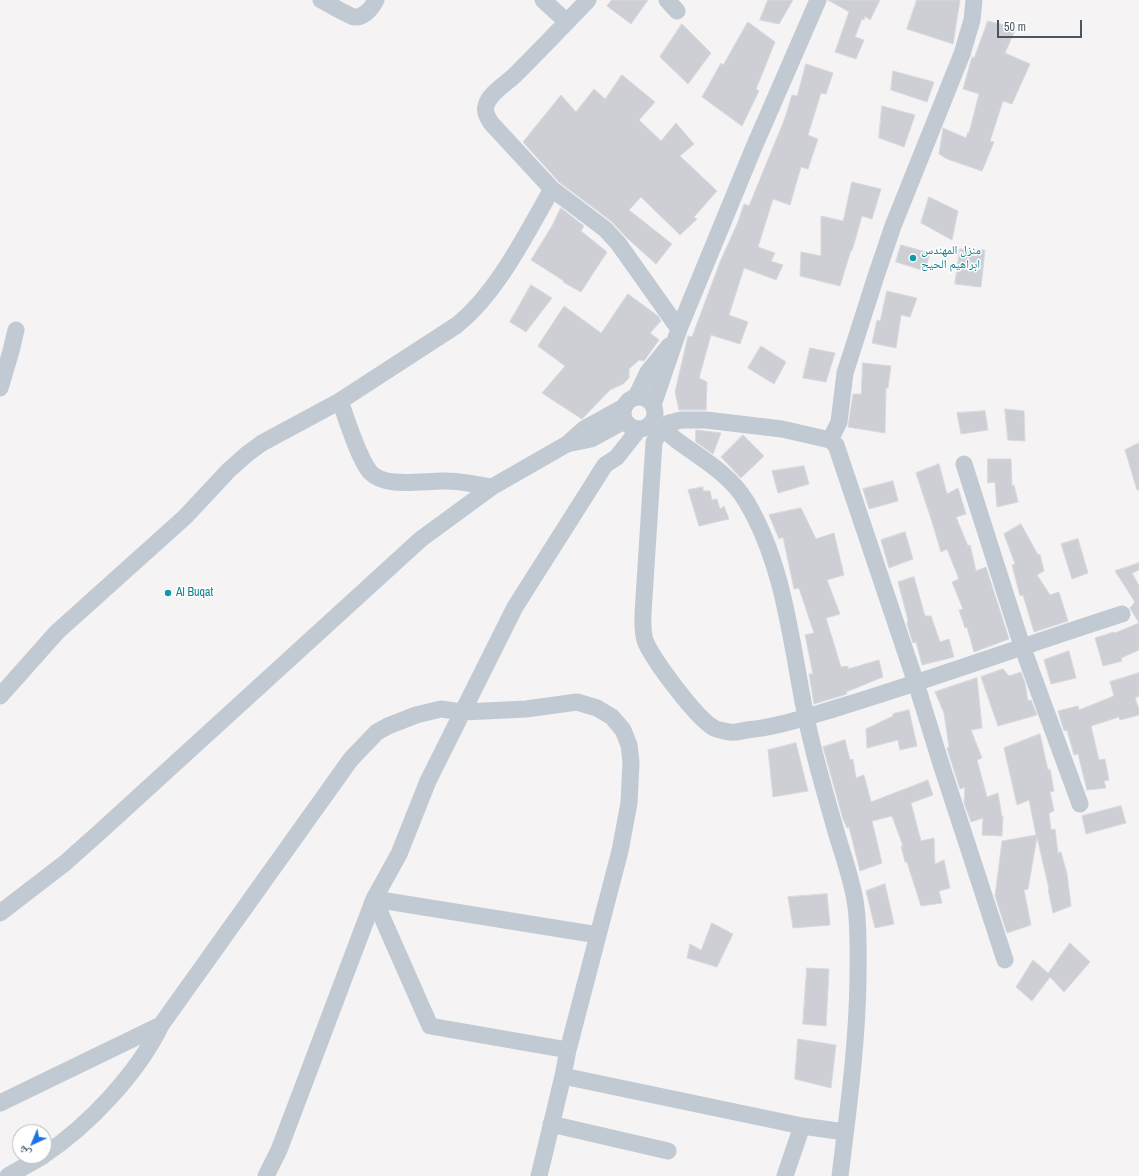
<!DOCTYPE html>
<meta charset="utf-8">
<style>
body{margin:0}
#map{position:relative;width:1139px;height:1176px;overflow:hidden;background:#f5f3f3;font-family:"Archivo Narrow","Noto Naskh Arabic",sans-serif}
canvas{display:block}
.north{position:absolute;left:12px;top:1124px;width:40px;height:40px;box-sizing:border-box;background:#fff;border:1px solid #b7bbc0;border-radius:50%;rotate:224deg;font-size:11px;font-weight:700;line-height:16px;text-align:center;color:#4a5661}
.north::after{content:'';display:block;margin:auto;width:14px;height:18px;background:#1a73e8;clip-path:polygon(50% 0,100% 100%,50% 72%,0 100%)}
.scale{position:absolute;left:997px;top:20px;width:85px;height:18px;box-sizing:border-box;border:2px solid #4a5661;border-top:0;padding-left:5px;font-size:12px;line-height:14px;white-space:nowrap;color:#4a5661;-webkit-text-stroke:3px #fff;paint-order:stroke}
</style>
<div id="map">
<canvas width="1139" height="1176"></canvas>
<div class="north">ش</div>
<div class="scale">50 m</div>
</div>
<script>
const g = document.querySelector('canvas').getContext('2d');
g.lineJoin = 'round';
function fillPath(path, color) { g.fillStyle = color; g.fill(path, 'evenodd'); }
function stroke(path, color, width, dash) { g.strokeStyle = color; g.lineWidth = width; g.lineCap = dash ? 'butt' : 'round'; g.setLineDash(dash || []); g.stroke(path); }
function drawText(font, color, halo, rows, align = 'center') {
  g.font = font + ' "Archivo Narrow","Noto Naskh Arabic",sans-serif'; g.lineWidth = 3; g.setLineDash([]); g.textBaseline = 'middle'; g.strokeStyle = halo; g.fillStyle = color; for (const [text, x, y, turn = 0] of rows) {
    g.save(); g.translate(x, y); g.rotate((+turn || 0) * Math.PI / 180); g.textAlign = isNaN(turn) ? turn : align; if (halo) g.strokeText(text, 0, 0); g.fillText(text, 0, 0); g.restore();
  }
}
const building = new Path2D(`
 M612 0H648L631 24 607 6Z
 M768 0H793L779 24 760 20Z
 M828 0H880L870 20 865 16 864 20 862 19 855 37 864 40 856 59 835 52 849 12Z
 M917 0H960L953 44 907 29Z
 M988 21 1016 28 1005 53 1030 64 1012 104 1003 101 990 141 994 142 982 171 947 159 939 154 943 128 966 138 968 132 969 133 979 94 963 89 972 57 974 58Z
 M748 22 775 42 756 89 759 91 742 126 702 97 721 63 723 65Z
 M682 24 711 53 688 84 660 57Z
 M806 64 833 73 826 94 821 93 808 135 818 139 808 169 801 167 790 205 773 199 758 247 775 253 771 261 783 265 776 280 744 268 729 315 748 322 740 344 711 335 699 378 707 382 706 410H679L675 392 688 336 692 337 720 262 738 222 744 204 749 206 785 118 792 95 797 96Z
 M893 71 934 82 927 102 891 90Z
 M622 75 655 102 639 120 661 141 676 123 694 144 680 156 717 191 694 217 697 219 680 235 641 197 629 210 672 244 656 264 627 238 611 221 559 182 523 142 561 95 576 112 594 89 605 99Z
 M882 106 915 115 904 147 879 138Z
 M852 182 881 189 872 219 862 216 852 251 851 250 840 286 800 276 801 252 821 256V216L843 221Z
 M929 197 958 211 952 240 921 223Z
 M561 208 584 226 581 231 607 252 581 292 563 282 564 281 531 260 552 226Z
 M901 245 930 253 925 271 896 262Z
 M960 249 985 250 981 287 955 284Z
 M531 285 552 298 526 332 510 322Z
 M887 291 917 298 910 317 901 315 896 348 872 343 877 320 880 321Z
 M628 294 658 316 661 321 650 333 659 340 644 361 639 360 629 369V378L623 384 610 390 582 419 542 393 565 366 538 346 564 306 601 333Z
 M761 346 786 362 774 384 748 368Z
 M810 348 835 353 826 382 803 378Z
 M863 363 891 366 888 388H886L885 433 848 427 853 394H861Z
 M1005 409 1024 411 1025 441 1008 440Z
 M985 411 988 430 961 434 957 413Z
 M696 430 721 433 713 454 696 442Z
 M743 435 764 456 741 478 721 457Z
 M1139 443V490H1137L1125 450Z
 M988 459H1011L1012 486 1014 485 1018 502 997 507 995 482 988 483Z
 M939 464 947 494 958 488 966 514 956 517 968 546 970 545 976 571 986 567 1009 639 974 652 967 627 965 628 959 610 963 609 952 582 959 579 947 549 941 552 933 525 916 473Z
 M804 466 809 484 778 493 772 471Z
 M893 481 898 501 869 509 863 489Z
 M703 487V491H710L712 500 717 499 720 509 724 506 729 519 699 526 688 490Z
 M801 508 816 539 834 533 844 575 827 580 840 614 826 618 841 667 848 666V669L879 660 883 677 846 692 847 694 814 704 809 674H813L805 635 814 633 799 588 794 589 783 537 779 539 769 515Z
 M1021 524 1038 555 1040 554 1044 571 1037 575 1050 595 1059 592 1068 621 1034 632 1023 595 1020 596 1012 565 1015 564 1004 534Z
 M905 532 913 559 889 568 881 540Z
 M1078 539 1088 573 1072 579 1061 544Z
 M1139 563V570L1132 573 1139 586V650L1121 658 1122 661 1103 666 1095 638 1114 632 1115 633 1139 623 1130 608 1135 602 1115 571Z
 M914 577 925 616H931L940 642 949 639 954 657 922 665 916 642 913 643 907 624 908 620 898 582Z
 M1069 651 1076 678 1051 684 1044 660Z
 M1003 669 1009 676 1021 672 1025 683 1028 701 1031 700 1037 715 998 726 981 677Z
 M1139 673V696L1135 698 1139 709V715L1120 720 1119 717 1091 726 1099 760 1105 759 1109 780 1104 781 1106 788 1087 790 1078 754 1074 755 1067 730 1064 731 1058 711 1078 706 1079 710 1114 696 1110 682Z
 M977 678 982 728 971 730 982 758 977 760 987 797 998 793 1002 817 1003 816 1002 836 982 835 983 818 971 822 964 803 965 787 960 789 952 764 947 748 949 747 944 713 935 692Z
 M909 710 917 746 900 750 898 740 867 748 866 729 893 716V714Z
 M1040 734 1048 770 1050 769 1054 791 1050 792 1054 811 1049 813 1051 830 1055 829 1058 853 1061 852 1067 874 1071 906 1053 913 1048 889H1049L1037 837 1028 889 1024 890 1031 925 1007 933 995 896 1002 841 1036 835 1029 800 1017 805 1004 748Z
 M845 740 850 760 853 759 856 778 864 775 871 802 928 780 933 795 911 803 921 841 934 838 935 864 944 860 950 888 939 891 942 903 921 906 907 862H905L901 846H903L892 816 872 821 882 863 860 871 849 827 847 828 843 819 823 747Z
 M796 743 808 791 773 797 768 750Z
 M1121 806 1126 823 1086 834 1082 816Z
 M885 884 894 924 875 928 866 891Z
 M827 894 830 925 793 928 788 897Z
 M712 923 733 934 717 967 687 958 690 944 701 950Z
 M1070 943 1090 962 1064 992 1050 977 1032 1001 1016 987 1033 960 1048 973Z
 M807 968 829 969 826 1026 803 1024Z
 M798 1039 836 1045 831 1088 795 1079Z`);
const minor = new Path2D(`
 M321 0C327 3 349 16 354 17 364 18 372 8 376 0
 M543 0 567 22
 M588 0C564 25 540 50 515 75 506 84 489 93 486 106 484 112 488 118 491 123L552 189 605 229 618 243 679 329
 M667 0 677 11
 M974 0 972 20 962 54 893 226 876 276 845 373 839 422 830 440 836 445 841 460 916 683 942 767 1005 960
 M0 388 11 351 16 330
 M623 413a16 16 0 1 1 32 0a16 16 0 1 1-32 0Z
 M636 397 648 372 669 346
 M340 401C347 420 358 457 370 472 385 489 425 480 447 481 462 481 477 485 492 487
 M653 405 679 329 754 147 818 0
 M654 420C661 426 668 433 675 439 700 458 729 473 746 501 785 566 791 644 806 717 814 757 826 796 837 835 844 859 853 882 856 907 859 931 858 956 858 980 857 1046 848 1111 840 1176
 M830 440 782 429 706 420H681L669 423 663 427 654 442 643 613C643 623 642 634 646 643 655 662 696 718 714 728 718 730 724 731 729 732 734 733 741 731 747 730 779 727 810 716 840 707 935 678 1028 644 1122 614
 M567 444 591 439 624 421
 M964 464 1022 646 1080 804
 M0 696 57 632 185 517 229 470 247 454 262 443 340 401 457 325C498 292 526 234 552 189
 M374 899 430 1026 568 1050
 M374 899 598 935
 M0 913 65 863 102 830 421 539 492 487 567 444 584 429 624 407
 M563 1076 802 1126 845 1132
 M0 1103 161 1025 351 759 377 732 388 726 416 715 441 709 462 712 485 711 526 709 577 702 597 708 612 717 623 730 629 745 631 762 629 803 620 851 568 1050 563 1076 539 1176
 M551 1124 668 1151
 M44 1155C88 1126 138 1073 161 1025
 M8 1176 43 1156
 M266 1176 279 1150 374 899 399 854 428 781 515 607 605 465 617 457 639 429
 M785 1176 802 1126`);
const markers = [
 [913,258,4,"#0f9aa8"],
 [168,593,4,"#0f9aa8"]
];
const cultureNames = [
 ["منزل المهندس",921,251],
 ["ابراهيم الحيح",921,265],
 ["Al Buqat",176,593]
];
fillPath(building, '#cdcfd5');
stroke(building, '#d7d9de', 1);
stroke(minor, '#c1cad2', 17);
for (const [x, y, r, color] of markers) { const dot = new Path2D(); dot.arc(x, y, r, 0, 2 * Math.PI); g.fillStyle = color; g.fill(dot); stroke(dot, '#fff', 1.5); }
drawText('12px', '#0d838f', '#fff', cultureNames, 'left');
</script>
